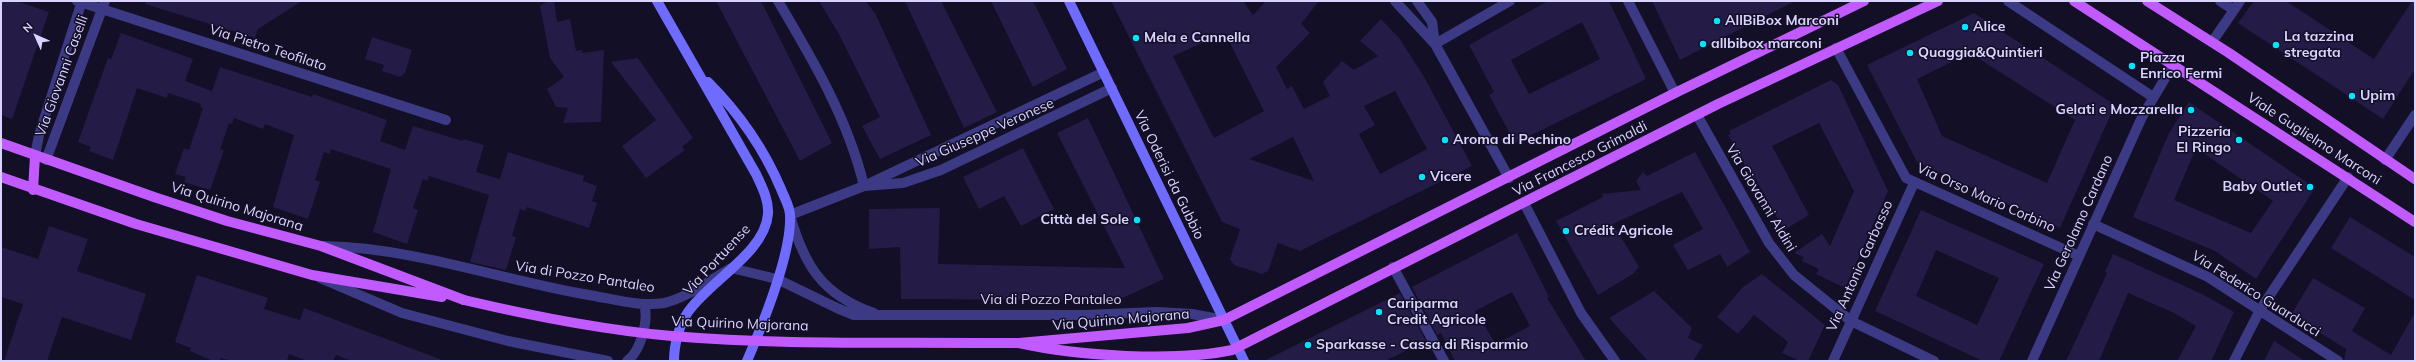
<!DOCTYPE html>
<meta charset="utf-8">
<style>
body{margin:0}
#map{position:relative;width:2416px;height:362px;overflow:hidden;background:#130f26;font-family:Mulish,sans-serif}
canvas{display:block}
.frame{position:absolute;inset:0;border:2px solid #d9d4ff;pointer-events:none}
.north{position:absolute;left:16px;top:16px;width:40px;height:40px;-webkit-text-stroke:3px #130f26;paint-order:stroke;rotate:315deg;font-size:11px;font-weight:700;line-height:16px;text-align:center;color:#d9d4ff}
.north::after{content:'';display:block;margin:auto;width:14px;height:18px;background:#d9d4ff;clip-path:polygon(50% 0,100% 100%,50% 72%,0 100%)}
</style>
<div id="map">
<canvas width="2416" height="362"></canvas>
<div class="frame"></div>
<div class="north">N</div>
</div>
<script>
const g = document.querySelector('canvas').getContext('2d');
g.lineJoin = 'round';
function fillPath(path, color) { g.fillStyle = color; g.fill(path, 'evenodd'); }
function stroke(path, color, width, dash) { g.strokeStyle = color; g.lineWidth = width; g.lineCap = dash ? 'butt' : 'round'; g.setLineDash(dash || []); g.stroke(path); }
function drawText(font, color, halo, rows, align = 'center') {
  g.font = font + ' Mulish,sans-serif'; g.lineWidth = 3; g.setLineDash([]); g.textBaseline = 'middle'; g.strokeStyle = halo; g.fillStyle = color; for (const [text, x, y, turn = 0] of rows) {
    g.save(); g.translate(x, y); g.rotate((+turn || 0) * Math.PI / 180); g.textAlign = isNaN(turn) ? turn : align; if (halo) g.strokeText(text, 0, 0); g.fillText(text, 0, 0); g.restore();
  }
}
const building = new Path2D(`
 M1 1H16L49 12 12 119 1 115Z
 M146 1H302L258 29 255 38 145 4Z
 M548 1H554L557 22 570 19 576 51 582 50V53L604 50 601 122 563 123 568 108 556 107 547 89 564 77 550 58 540 6Z
 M716 1H761L832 143 800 161Z
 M819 1H866L876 15 931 135 880 159 862 126 880 117 840 36Z
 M905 1H941L997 112 964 128Z
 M991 1H1033L1067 69 1033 87Z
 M1111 1H1243L1253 15 1266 1H1319L1301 24 1310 33 1276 67 1287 89 1292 86 1304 109 1330 96 1323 82 1342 61 1354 70 1378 56 1360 41 1381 19 1399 38 1423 75 1472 166 1300 251 1278 243 1268 271 1262 274 1234 265 1230 259 1240 229 1222 222ZM1225 33 1264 111 1214 138 1173 56ZM1395 91 1427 149 1380 174 1359 134 1375 125 1364 106ZM1293 137 1314 181 1249 159Z
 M1548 1H1609L1646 79 1515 143 1489 95 1494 92 1469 45ZM1582 22 1600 59 1529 94 1511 60Z
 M1652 1H1795L1680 60Z
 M2254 1H2286L2374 59 2412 1H2415V69L2383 119 2238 23Z
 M1974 13 2115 105 2060 228 1917 162 1867 65ZM1970 53 2075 120 2047 183 1942 136 1917 79Z
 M121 33 193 59 185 81 212 91 220 67 312 97 313 94 387 120 380 141 405 150 413 126 463 141V139L484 145 476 172 500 179 508 152 584 176 583 181 597 186 592 201 597 203 589 228 527 207 525 211 520 209 512 236 516 237 506 270 470 262 489 195 429 176 428 181 423 179 413 208 418 210 407 244 373 232 391 169 331 149 330 154 324 152 315 180 320 182 308 219 273 207 294 135 265 124 263 129 234 118 232 124 229 123 220 149 224 150 210 190 184 182 186 177 175 174 184 148 189 150 203 108 200 107 201 104 168 93 167 98 137 88 113 160 89 151 91 147 78 142 108 58 111 59Z
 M372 37 412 50 405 73 400 77 382 71 384 65 365 59Z
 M638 58 693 138 682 147 685 150 646 178 622 146 656 120 611 62Z
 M1831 80 1838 85 1888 191 1845 288 1816 274 1819 269 1802 261 1804 257 1794 253 1822 234 1830 246 1854 191 1819 123 1772 146 1809 215 1784 230 1755 178 1753 180 1728 135 1731 134 1729 131Z
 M2189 102 2315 188 2256 279 2215 251 2133 217 2169 133ZM2196 148 2273 201 2251 233 2174 200Z
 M1088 118 1164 279 1118 300 901 299 900 247 869 249V209L940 208 938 264 1125 268 1057 133Z
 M1023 148 1054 209 1021 226 1004 196 979 209 963 177Z
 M1695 152 1750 252 1727 267 1720 254 1688 270 1673 245 1703 229 1682 192 1613 224 1639 267 1633 274 1598 295 1556 221 1603 197 1602 194 1641 190 1636 181 1643 172 1647 176Z
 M1921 210 2044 264 1999 361H1983L1875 311ZM1936 250 1999 278 1977 325 1916 296Z
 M2350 217 2415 257V300L2331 248Z
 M49 226 88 239 77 271 146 294 131 340 62 317 47 361H4L23 304 1 297V247L38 259Z
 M1517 233 1549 297 1547 298 1586 361H1455L1441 333 1437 335 1412 287ZM1512 292 1530 326 1496 344 1475 311Z
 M2113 254 2202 294 2234 312 2211 361H2177L2196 326 2174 313 2128 293 2099 361H2066L2107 273 2105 272Z
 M1762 274 1825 325 1808 361H1800L1782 353 1788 342 1754 315 1738 334 1717 317 1743 287Z
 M197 275 268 298 264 309 300 320 304 308 445 361H352L336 355 333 361H307L289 354 287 361H232L221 358 220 361H213L190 351 191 348 175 342Z
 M2313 278 2365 308 2352 331 2391 355 2415 312V361H2344L2346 349 2291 315Z
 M1654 291 1692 328 1688 338 1703 345 1693 361H1648L1609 318Z
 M1400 293 1426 341 1385 361H1264Z
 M2274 341 2305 361H2264Z`);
const minor = new Path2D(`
 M77 1 446 120
 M778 1C813 60 848 119 864 186L1104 72
 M1395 1 1435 44 1509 178
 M1417 1 1432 22 1435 44
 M1628 1 1675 93
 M2008 1 2153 97
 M2234 10 2240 1
 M2212 42 2234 10 2220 1
 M1435 44 1510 1
 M1836 48 1906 178 2079 256
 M1697 115 1769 243 1794 275 1851 321 1934 361
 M35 156 39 135 82 1
 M46 160 105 1
 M2385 160 2415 115
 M1524 203 1581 313 1615 361
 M2093 224 2208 277 2338 361
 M1393 267 1444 361
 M1833 361 1914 183
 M2032 361 2142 117 2173 65
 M2234 361 2260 310 2348 177`);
const tertiary = new Path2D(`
 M325 246C415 248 501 280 589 295 613 299 640 307 664 303 687 298 710 280 731 268L777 279 839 309 854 315H1085L1157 312 1192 314 1224 320
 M320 278 402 313 508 341 608 361
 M874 313C822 295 804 265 790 215L864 186 903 183 941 170 1112 88
 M627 361C641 351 649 320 644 304`);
const secondary = new Path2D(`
 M657 1 756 174C762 187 769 200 768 214 765 253 709 281 688 312 679 325 674 345 674 361
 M1069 1 1244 361
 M708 82C739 113 764 149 781 189 784 197 790 207 790 215 792 252 762 326 747 361`);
const primary = new Path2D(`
 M2074 1 2415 222
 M2147 1 2229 53 2415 179
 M1 143 154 197 227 221 321 246 464 300
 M1 177 136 224 312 275 442 297
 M33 190 35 156
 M992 343H1019L1188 328 1224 320 1675 93 1864 1
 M1019 343C1077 356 1176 362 1232 350L1718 104 1938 1`);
const primaryBridge = new Path2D(`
 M464 300C532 316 602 330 672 336 778 345 886 342 992 343`);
const markers = [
 [1717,21,4,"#00e5ff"],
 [1965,27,4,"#00e5ff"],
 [1136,38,4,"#00e5ff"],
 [1703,44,4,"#00e5ff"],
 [2276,45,4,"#00e5ff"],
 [1910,53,4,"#00e5ff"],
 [2132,66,4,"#00e5ff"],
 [2352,96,4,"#00e5ff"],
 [2191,110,4,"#00e5ff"],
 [1445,140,4,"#00e5ff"],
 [2239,140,4,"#00e5ff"],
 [1422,177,4,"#00e5ff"],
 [2310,187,4,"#00e5ff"],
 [1137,220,4,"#00e5ff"],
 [1566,231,4,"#00e5ff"],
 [1379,312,4,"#00e5ff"],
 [1308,345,4,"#00e5ff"]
];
const poiNames = [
 ["AllBiBox Marconi",1725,21],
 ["Alice",1973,27],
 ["La tazzina",2284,37],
 ["stregata",2284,53],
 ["Mela e Cannella",1144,38],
 ["allbibox marconi",1711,44],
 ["Quaggia&Quintieri",1918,53],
 ["Piazza",2140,58],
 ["Enrico Fermi",2140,74],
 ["Upim",2360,96],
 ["Gelati e Mozzarella",2183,110,"right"],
 ["Pizzeria",2231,132,"right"],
 ["El Ringo",2231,148,"right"],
 ["Aroma di Pechino",1453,140],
 ["Vicere",1430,177],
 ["Baby Outlet",2302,187,"right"],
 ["Città del Sole",1129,220,"right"],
 ["Crédit Agricole",1574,231],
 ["Cariparma",1387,304],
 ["Credit Agricole",1387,320],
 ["Sparkasse - Cassa di Risparmio",1316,345]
];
const streetNames = [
 ["Via Pietro Teofilato",268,48,18],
 ["Via Giovanni Caselli",62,76,-70],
 ["Via Giuseppe Veronese",985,133,-24],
 ["Viale Guglielmo Marconi",2314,139,33],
 ["Via Francesco Grimaldi",1580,159,-27],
 ["Via Oderisi da Gubbio",1169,175,64],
 ["Via Giovanni Aldini",1761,198,59],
 ["Via Orso Mario Corbino",1986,198,24],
 ["Via Quirino Majorana",237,207,17],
 ["Via Gerolamo Cardano",2079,223,-66],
 ["Via Portuense",717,260,-47],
 ["Via Antonio Garbasso",1860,266,-66],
 ["Via di Pozzo Pantaleo",585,277,9],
 ["Via Federico Guarducci",2256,294,32],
 ["Via di Pozzo Pantaleo",1051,300],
 ["Via Quirino Majorana",1121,320,-5],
 ["Via Quirino Majorana",740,324,2]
];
fillPath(building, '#241b47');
stroke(minor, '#3d3a85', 10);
stroke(tertiary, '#3d3a85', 10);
stroke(secondary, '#6f6bff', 10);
stroke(primary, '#c25bff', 10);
stroke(primaryBridge, '#c25bff', 10);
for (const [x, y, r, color] of markers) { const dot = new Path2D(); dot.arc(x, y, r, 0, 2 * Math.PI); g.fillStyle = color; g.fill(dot); stroke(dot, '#130f26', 1.5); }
drawText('bold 14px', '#d9d4ff', '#130f26', poiNames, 'left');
drawText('14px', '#d9d4ff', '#130f26', streetNames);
</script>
